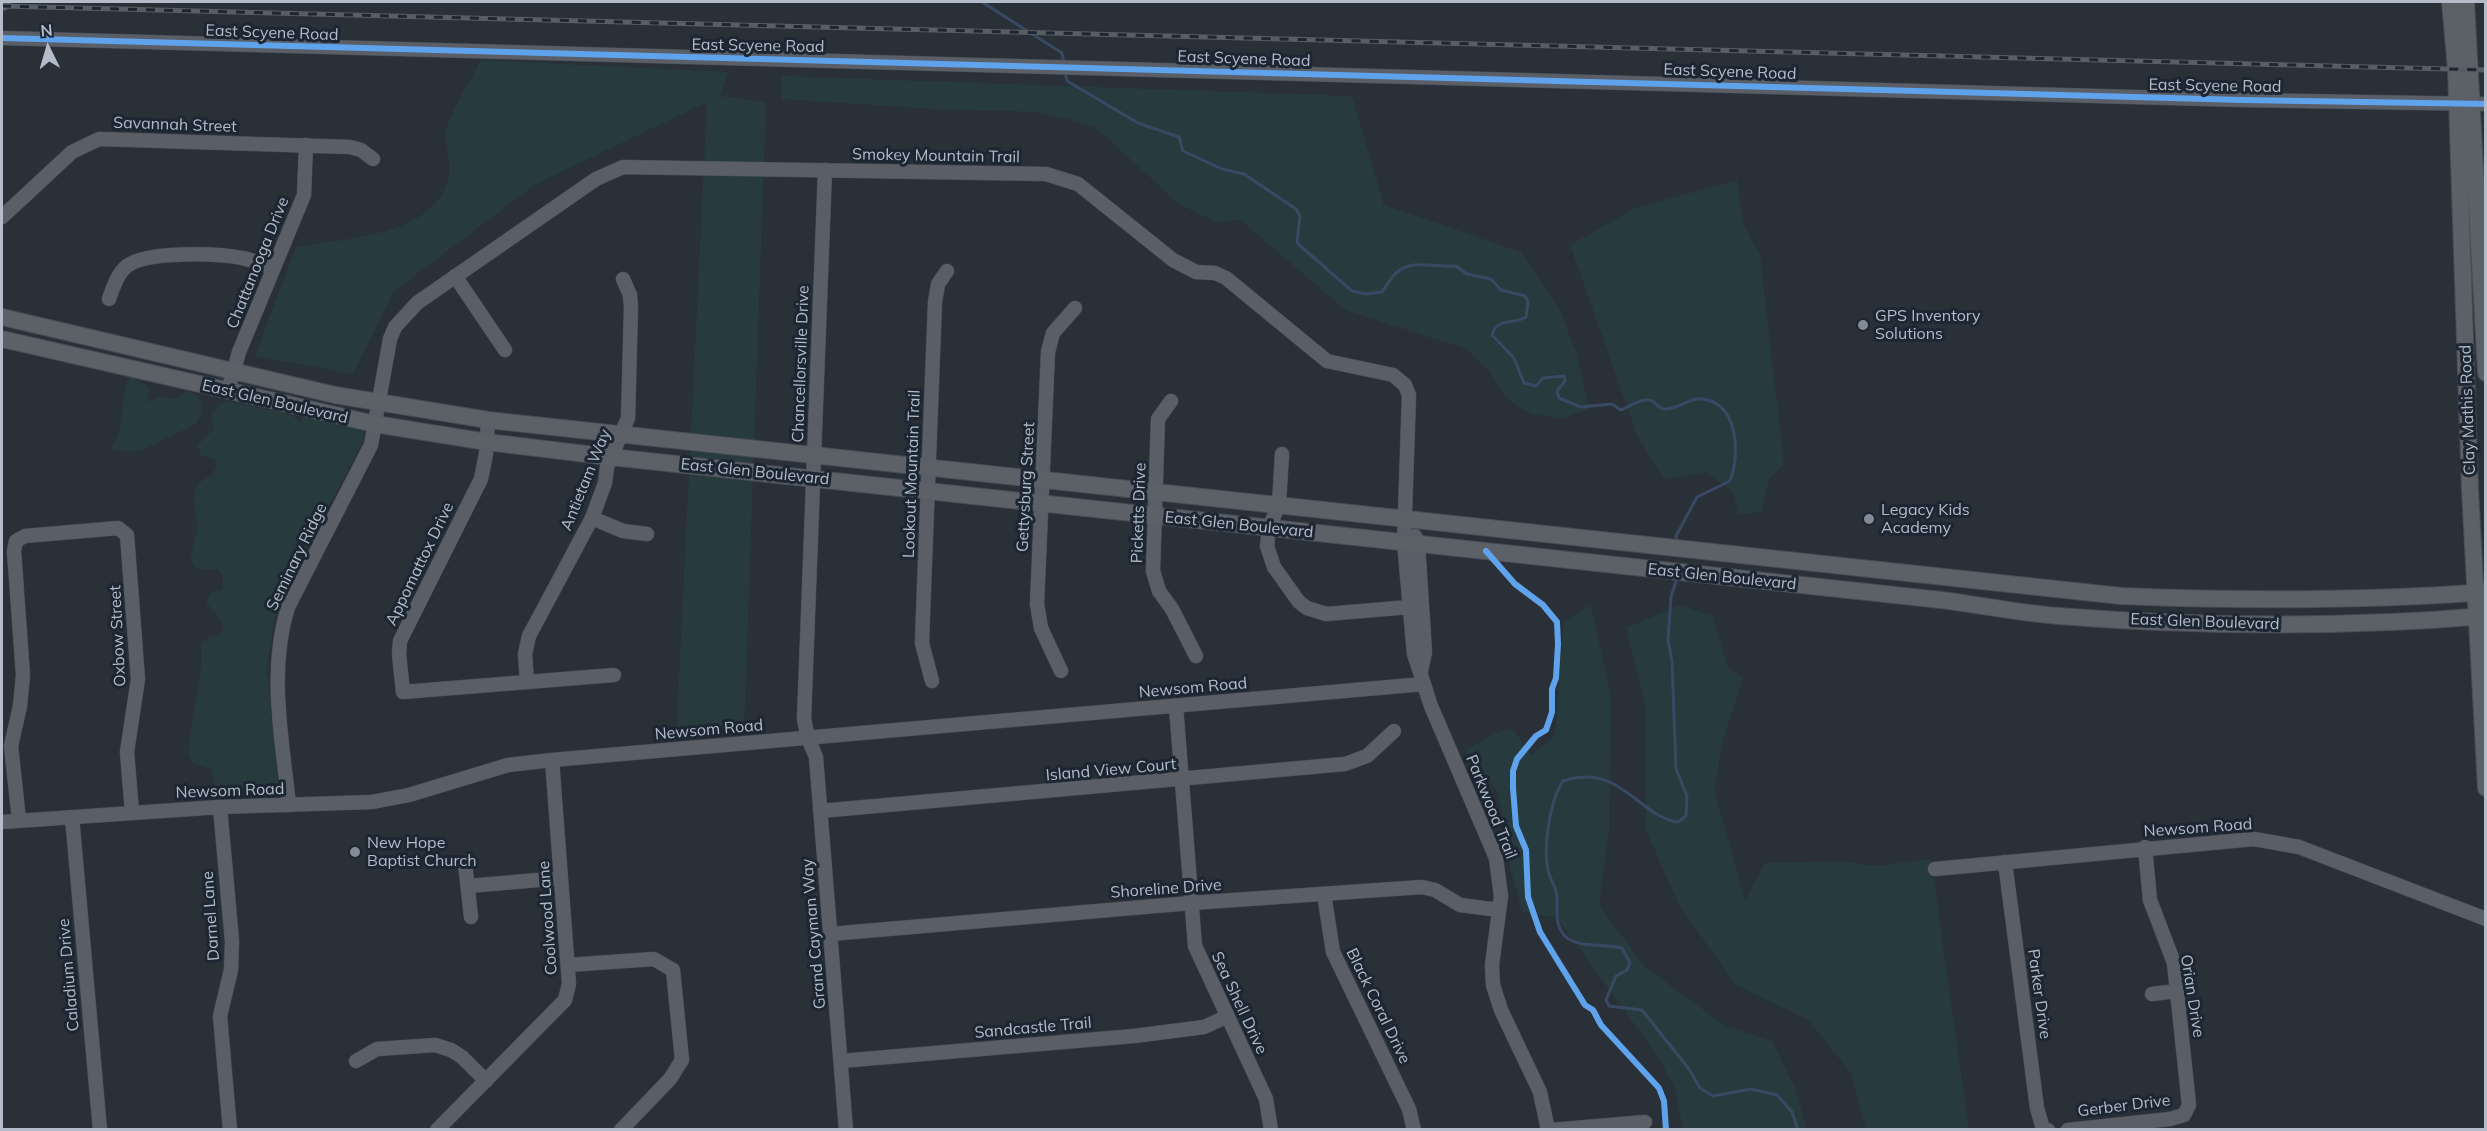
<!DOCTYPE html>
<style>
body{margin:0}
#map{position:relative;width:2487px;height:1131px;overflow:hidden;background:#2a3038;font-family:Mulish,sans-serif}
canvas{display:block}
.frame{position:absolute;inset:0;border:3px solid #b4bcc9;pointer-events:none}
.north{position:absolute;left:18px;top:18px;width:60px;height:60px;-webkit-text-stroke:4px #1d2633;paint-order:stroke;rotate:355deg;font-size:16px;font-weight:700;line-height:24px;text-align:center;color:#b4bcc9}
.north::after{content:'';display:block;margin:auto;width:21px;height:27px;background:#b4bcc9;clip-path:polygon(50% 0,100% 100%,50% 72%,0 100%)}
</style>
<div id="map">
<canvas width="2487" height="1131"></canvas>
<div class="frame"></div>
<div class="north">N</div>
</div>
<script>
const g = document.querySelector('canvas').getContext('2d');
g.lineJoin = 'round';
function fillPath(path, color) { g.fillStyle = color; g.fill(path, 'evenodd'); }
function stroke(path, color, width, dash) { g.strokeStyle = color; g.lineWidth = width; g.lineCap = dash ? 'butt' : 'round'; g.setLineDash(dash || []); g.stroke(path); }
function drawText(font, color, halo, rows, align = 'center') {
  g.font = font + ' Mulish,sans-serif'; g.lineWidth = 6; g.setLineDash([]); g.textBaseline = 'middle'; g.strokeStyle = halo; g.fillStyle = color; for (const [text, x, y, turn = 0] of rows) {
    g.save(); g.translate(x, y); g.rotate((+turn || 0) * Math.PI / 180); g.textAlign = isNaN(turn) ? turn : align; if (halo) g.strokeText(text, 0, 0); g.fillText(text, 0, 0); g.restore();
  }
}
const green = new Path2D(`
 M481 60 728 72 720 96 766 102 744 734 676 739 707 102 536 184 394 291 353 374 255 356 296 247C345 238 437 237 449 175 451 161 444 137 446 130 453 106 470 82 481 60Z
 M782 76 1352 96 1384 205 1521 252 1561 312 1577 355 1589 409 1562 419 1533 414 1518 407 1507 398 1489 370 1466 349 1346 310 1240 220 1216 222 1179 204 1095 127 1067 119 1037 112 934 109 782 99Z
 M1737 180 1744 227 1760 254 1784 465 1769 480 1761 512 1739 514 1733 492 1706 472 1664 479 1637 435 1570 245 1635 208Z
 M130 377 148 386 150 391 147 398 149 402 160 396 174 399 186 391C206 396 205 408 196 424L141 451H114L112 447 119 432 125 389Z
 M228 401 292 415 300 423 303 414 360 426 364 431 362 443 289 582 274 619 267 670 279 791 275 798 217 797 211 769 192 763 188 752 201 666V643L210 636 217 637 224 628 221 621 206 602 211 592 222 590 223 575 218 569H196C185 558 196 542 197 528 198 509 184 484 212 476L217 465 214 459 202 456 197 446 213 430 211 415 220 404Z
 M1591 605 1611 697 1609 832 1599 905 1645 967 1727 1027 1772 1041 1797 1092 1806 1129H1683L1675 1089 1659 1058 1557 918 1523 912 1505 851 1499 794 1465 750 1496 733 1512 728 1532 755 1555 735 1564 621Z
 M1679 605 1712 615 1729 670 1743 677 1721 748 1715 792 1745 900 1765 863 1843 861 1876 866 1931 859 1969 1129H1866L1851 1073 1808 1020 1734 984 1677 901 1646 830V707L1626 628Z`);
const stream = new Path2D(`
 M982 2 1062 53 1064 63
 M1065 73 1067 81 1138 123 1179 137 1183 151 1222 169 1244 174 1296 209 1300 216 1297 243 1352 291 1366 294 1382 292C1387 286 1390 278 1396 273 1411 258 1436 268 1456 266L1467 274 1491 279 1501 290 1525 296 1528 302 1526 317C1513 325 1497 317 1492 335L1514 358 1524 383 1536 386 1543 378 1564 376 1565 381 1557 391 1559 398 1581 407 1612 404 1621 410C1630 406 1643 397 1652 401 1658 404 1659 410 1667 409 1680 408 1690 397 1703 399 1739 404 1740 456 1730 481L1697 497 1676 536 1677 542
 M1677 578 1671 597 1668 640 1672 661 1676 769 1687 796 1686 816 1678 822C1637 816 1621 762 1563 781 1550 801 1543 846 1548 870 1550 880 1556 886 1557 896 1558 911 1554 923 1564 935 1576 949 1606 943 1622 948L1630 963 1627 970 1616 976 1606 1000 1609 1006 1642 1010 1689 1069 1700 1088 1713 1096 1751 1089 1777 1095 1792 1112 1798 1130`);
const minor = new Path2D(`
 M2 38 2242 100 2486 104
 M825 170 804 719 808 738 816 757 846 1130
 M2 217 72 152 99 139 350 147 361 150 373 159
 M455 276 505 350
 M109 299C113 288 117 274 127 266 146 251 218 253 242 258 253 260 263 265 274 268
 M228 391 239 352 304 195 306 145
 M1171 401 1158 419 1153 571 1159 591 1172 609 1196 656
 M488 420 486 454 481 479 400 641 399 654 403 692 614 675
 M1282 454 1279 504 1269 528 1267 546 1274 567 1299 602 1307 608 1326 614 1422 606
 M592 518 623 531 647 534
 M1415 536 1418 544 1425 652 1421 671
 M1061 671 1041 628 1037 604 1048 352 1053 333 1075 308
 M932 681 922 643 923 614 935 302 938 284 947 271
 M527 682 525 654 529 636 592 518 605 483 607 467 628 418 631 308 630 295 623 279
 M1176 706 1195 946 1266 1099 1271 1130
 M289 805C282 738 268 671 288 607L371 445 390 339 395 327 417 303 596 179 623 167 1046 174 1078 184 1173 260 1196 272 1215 273 1226 278 1327 361 1393 375 1405 385 1409 395 1404 542 1414 654 1431 706 1496 858 1501 896 1492 965 1493 985 1501 1010 1540 1092 1548 1130
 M220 807 232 941 231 970 220 1016 230 1130
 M820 811 1345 764 1367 756 1394 731
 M72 817 100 1130
 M19 820 11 746 20 706 23 675 14 551 16 541 25 536 118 528 127 535 138 679 127 752 132 812
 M2 822 220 807 372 802 409 795 508 765 552 760 1424 684
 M2005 862 2037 1108 2043 1129 2048 1130
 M465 863 471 917
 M1935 869 2254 839 2299 847 2486 919
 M468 886 561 878
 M1324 894 1333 952 1409 1109 1414 1130
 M830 934 1191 903 1422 887 1435 890 1460 905 1499 910
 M568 965 654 959 673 970 682 1060 670 1079 621 1130
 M2152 994 2177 991
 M356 1061 377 1049 435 1045 451 1050 462 1057 486 1081
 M841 1061 1134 1036 1204 1027 1226 1017
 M437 1130 565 1000 569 984 552 760
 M1551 1130 1645 1122
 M2068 1130 2170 1119 2184 1115 2189 1105 2174 963 2150 900 2145 847`);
const major = new Path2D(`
 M2 2H3
 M2450 2 2456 70 2470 490 2486 788
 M2466 2 2486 373
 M2 317 335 395 488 420 2121 596C2243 601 2364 601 2486 592
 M2 339 375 424 487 442 611 457 1941 600C1980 605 2019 613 2058 616 2201 627 2343 628 2486 616`);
const rail = new Path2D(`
 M2 6 2486 70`);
const cycleway = new Path2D(`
 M2 38 2242 100 2486 104
 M1486 551 1515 584 1543 605 1557 622 1558 644 1556 678 1552 689V712L1546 730 1536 736 1517 759 1513 771V788L1516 826 1526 850 1528 897 1540 932 1585 1005 1593 1010 1601 1025 1659 1088 1664 1101 1666 1130`);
const markers = [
 [1863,325,6,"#848b96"],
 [1869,519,6,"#848b96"],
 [355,852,6,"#848b96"]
];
const streetNames = [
 ["East Scyene Road",272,33,2],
 ["East Scyene Road",758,46,1],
 ["East Scyene Road",1244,59,2],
 ["East Scyene Road",1730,72,2],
 ["East Scyene Road",2215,86,1],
 ["Savannah Street",175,125,2],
 ["Smokey Mountain Trail",936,156,1],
 ["Chattanooga Drive",258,263,-68],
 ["Chancellorsville Drive",801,364,-88],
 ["East Glen Boulevard",275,402,13],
 ["Clay Mathis Road",2468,410,-92],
 ["East Glen Boulevard",755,472,6],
 ["Lookout Mountain Trail",912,474,-88],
 ["Antietam Way",586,480,-68],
 ["Gettysburg Street",1026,487,-87],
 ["Picketts Drive",1139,513,-88],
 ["East Glen Boulevard",1239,525,6],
 ["Seminary Ridge",297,557,-64],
 ["Appomattox Drive",420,564,-64],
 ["East Glen Boulevard",1722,577,6],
 ["East Glen Boulevard",2205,622,2],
 ["Oxbow Street",118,636,-93],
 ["Newsom Road",1193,688,-5],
 ["Newsom Road",709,730,-5],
 ["Island View Court",1111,770,-5],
 ["Newsom Road",230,791,-2],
 ["Parkwood Trail",1491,807,68],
 ["Newsom Road",2198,828,-4],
 ["Shoreline Drive",1166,889,-4],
 ["Darnel Lane",211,916,-94],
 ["Coolwood Lane",548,918,-94],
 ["Grand Cayman Way",814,934,-95],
 ["Caladium Drive",69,975,-95],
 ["Parker Drive",2039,994,82],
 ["Orian Drive",2192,996,81],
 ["Sea Shell Drive",1239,1003,65],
 ["Black Coral Drive",1378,1006,64],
 ["Sandcastle Trail",1033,1028,-5],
 ["Gerber Drive",2124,1106,-7]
];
const poiNames = [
 ["GPS Inventory",1875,316],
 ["Solutions",1875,334],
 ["Legacy Kids",1881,510],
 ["Academy",1881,528],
 ["New Hope",367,843],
 ["Baptist Church",367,861]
];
fillPath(green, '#273a3e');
stroke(stream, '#384963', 3);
stroke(minor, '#484c53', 15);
stroke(major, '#484c55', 18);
stroke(minor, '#5a5e66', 14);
stroke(major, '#5c6168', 16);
stroke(rail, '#595d64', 5);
stroke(rail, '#1d2633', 3, [9]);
stroke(cycleway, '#60a3ed', 6);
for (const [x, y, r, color] of markers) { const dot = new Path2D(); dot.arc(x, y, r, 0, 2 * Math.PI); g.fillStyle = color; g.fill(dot); stroke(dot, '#1d2633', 2); }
drawText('16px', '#b4bcc9', '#1d2633', streetNames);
drawText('16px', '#b4bcc9', '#1d2633', poiNames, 'left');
</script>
